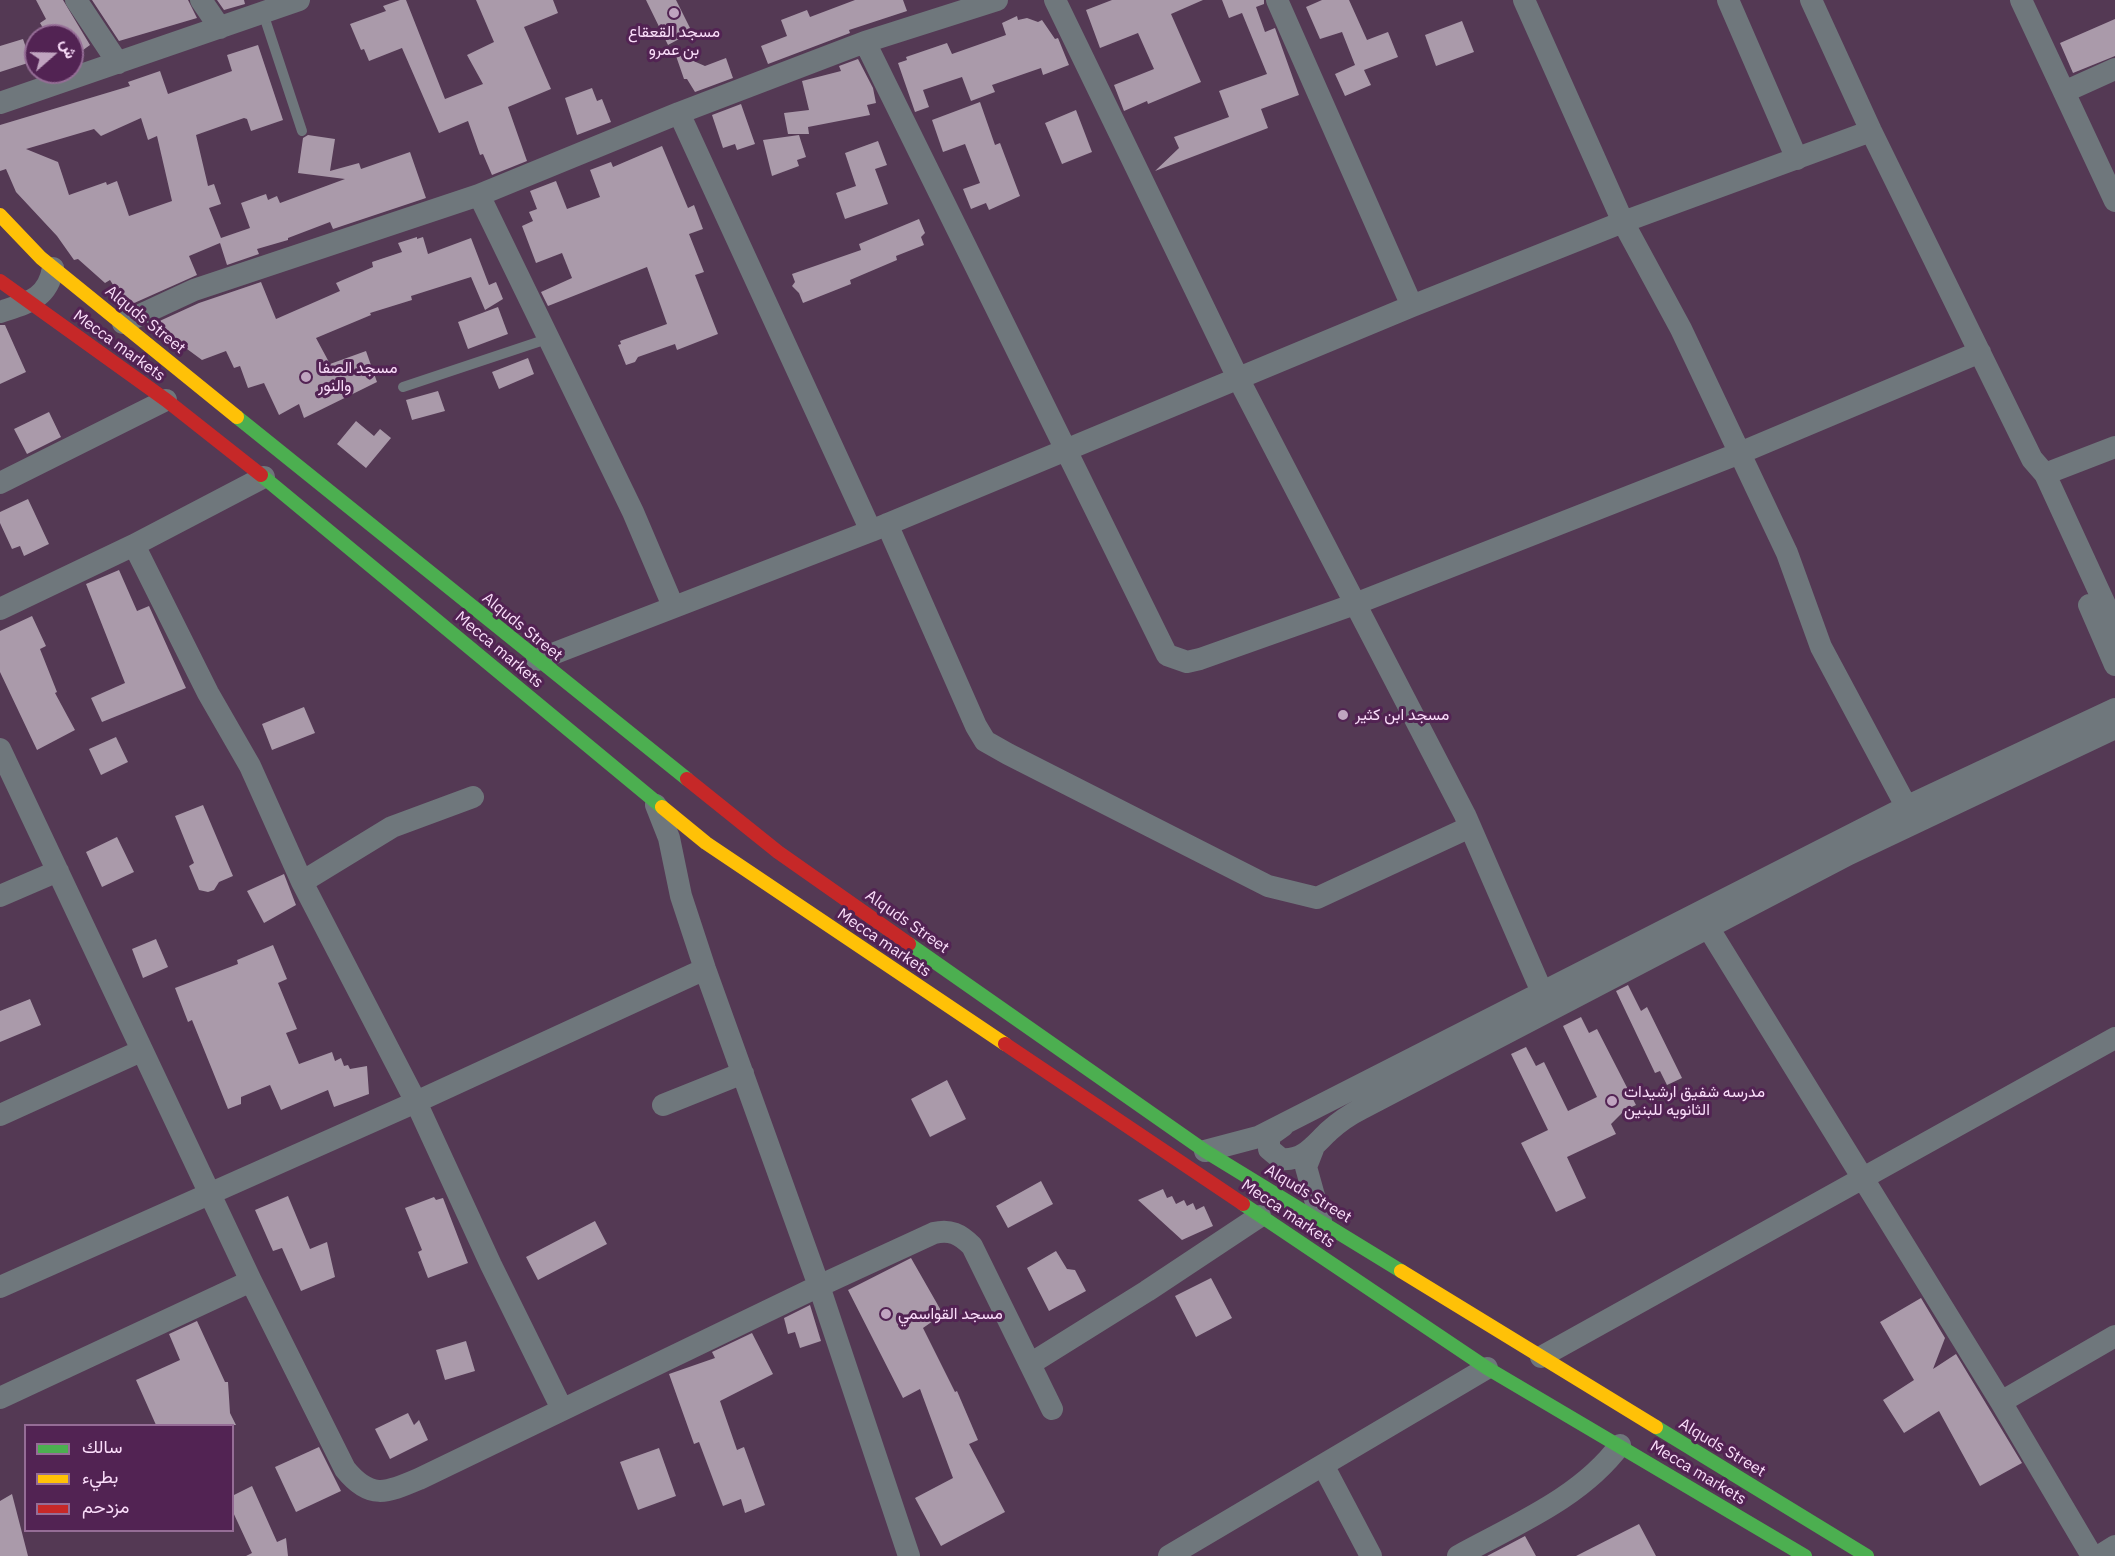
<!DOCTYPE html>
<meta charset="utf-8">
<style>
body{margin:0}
#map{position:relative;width:2115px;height:1556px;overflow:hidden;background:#543954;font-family:"IBM Plex Sans",Vazirmatn,sans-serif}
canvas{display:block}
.legend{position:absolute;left:24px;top:1424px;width:210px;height:108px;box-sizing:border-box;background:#522353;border:2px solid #956d96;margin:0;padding:8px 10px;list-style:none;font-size:18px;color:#faddfa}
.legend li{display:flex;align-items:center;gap:12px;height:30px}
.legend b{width:30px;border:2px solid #956d96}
.north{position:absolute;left:24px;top:24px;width:60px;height:60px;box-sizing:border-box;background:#522353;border:2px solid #956d96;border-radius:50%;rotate:70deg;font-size:16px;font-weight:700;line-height:24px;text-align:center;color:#faddfa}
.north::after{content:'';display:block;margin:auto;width:21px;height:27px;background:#c0a4c0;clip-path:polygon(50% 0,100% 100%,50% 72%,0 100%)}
</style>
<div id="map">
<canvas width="2115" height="1556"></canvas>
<ul class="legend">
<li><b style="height:8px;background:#4caf50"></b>سالك</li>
<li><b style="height:8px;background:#ffc107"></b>بطيء</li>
<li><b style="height:8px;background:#c62828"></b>مزدحم</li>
</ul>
<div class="north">ش</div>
</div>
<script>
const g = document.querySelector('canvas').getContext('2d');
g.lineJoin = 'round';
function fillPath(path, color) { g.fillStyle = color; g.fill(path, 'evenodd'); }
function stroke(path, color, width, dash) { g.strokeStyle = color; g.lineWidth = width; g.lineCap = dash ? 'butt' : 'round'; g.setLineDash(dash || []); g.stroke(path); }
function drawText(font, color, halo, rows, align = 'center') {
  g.font = font + ' "IBM Plex Sans",Vazirmatn,sans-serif'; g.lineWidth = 6; g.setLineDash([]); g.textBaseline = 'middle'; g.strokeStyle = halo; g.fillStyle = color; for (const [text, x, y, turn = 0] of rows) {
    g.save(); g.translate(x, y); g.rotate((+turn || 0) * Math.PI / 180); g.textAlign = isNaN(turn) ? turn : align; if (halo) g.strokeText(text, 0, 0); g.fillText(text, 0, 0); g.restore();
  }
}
const building = new Path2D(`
 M36 0H63L90 45 72 58V36H48L40 23 46 19Z
 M92 0H188L197 18 119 41Z
 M217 0H244L245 4 224 10Z
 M400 0H406L445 99 483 84 467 55 494 42 476 0H553L558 13 524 27 551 89 508 107 527 161 492 175 483 154 480 155 468 121 439 133 402 48 369 61 364 49 361 50 350 24 386 11 383 6Z
 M646 0H676L692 32 668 45Z
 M855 0H903L907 11 849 30 850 33 768 64 761 46 787 36 781 20 807 10 810 17Z
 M1112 0H1203L1171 14 1201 82 1148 104 1147 101 1124 111 1114 85 1154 69 1138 33 1100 48 1086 10Z
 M1222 0H1264V4L1256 7 1265 32 1275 28 1299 95 1261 109 1268 128 1155 171 1179 148 1174 137 1229 117 1219 91 1267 74 1242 13 1229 18Z
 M1322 0H1349L1367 40 1388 32 1398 57 1364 70 1371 85 1345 96 1335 74 1355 65 1342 32 1320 39 1306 7Z
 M1017 16 1018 20 1027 18 1038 22 1042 20 1055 39 1058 38 1069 65 1043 75 1041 68 992 85 995 92 971 101 962 77 923 90 929 107 915 112 898 63 907 60 906 57 947 43 952 54 1006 35 1002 23Z
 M2115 19V56L2073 73 2060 43Z
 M1462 21 1474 52 1436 66 1425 35Z
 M23 39 31 62 0 72V46Z
 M258 45 283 120 251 131 247 119 244 118 196 135 208 186 214 184 221 204 209 208 221 238 250 228 241 203 266 194 268 200 277 196 280 203 345 179 298 173 303 138 308 135 335 139 330 171 359 163 361 169 410 152 426 198 333 229 330 222 288 238V240L257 249 259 254 227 265 220 243 189 256 197 275 132 304 123 295 120 296 110 280 105 283 78 259 74 260 57 236 16 192 6 169 0 171V125L130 86 128 82 160 71 168 94 232 71 227 55ZM141 118 148 140 157 136 172 201 129 216 117 181 107 185 106 182 69 195 58 162 26 149 94 129 101 136Z
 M675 53 705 66 726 58 733 78 695 92 687 79H684Z
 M858 59 873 88 876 103 867 105 870 115 808 127 809 134H788L784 113 809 110 802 81 841 71 839 66Z
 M592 88 597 101 602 99 611 122 577 135 565 98Z
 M980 102 995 145 1000 143 1020 196 989 210 986 203 971 209 963 189 980 183 965 144 943 152 932 120Z
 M741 104 755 144 737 150 735 144 723 148 712 115Z
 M1076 110 1092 152 1062 164 1045 123Z
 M799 135 806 157 797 160 799 166 772 176 763 140Z
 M878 141 887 165 875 169 888 204 845 219 836 193 856 186 845 153Z
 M662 146 688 208 694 205 703 229 689 234 704 272 695 275 718 334 677 350 675 344 638 357 635 362 626 365 618 345 621 344 620 341 667 324 647 267 548 306 541 292 572 278 562 253 536 263 522 226 533 221 529 212 537 209 530 191 556 181 567 209 600 197 590 170 611 162 613 167Z
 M919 219 925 233 921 237 924 245 896 256 897 260 850 280 851 284 803 303 799 293 792 286 795 282 792 274 861 250 859 244Z
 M417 237V239L423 237 428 254 471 238 489 285 496 282 503 299 485 310 471 277 411 296 412 300 370 313 371 315 316 338 330 364 366 351 377 382 304 418 299 404 279 415 264 383 248 388 240 366 234 368 226 351 202 360 153 324 199 303 261 282 276 319 340 291 336 283 373 267 372 262 402 252 398 243Z
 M498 307 508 334 468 349 458 322Z
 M0 325H5L26 372 0 384Z
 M528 358 534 374 499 389 492 372Z
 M438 391 445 411 412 420 406 400Z
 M49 412 61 437 27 454 14 429Z
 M356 421 374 436 380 429 391 438 366 468 337 444Z
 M28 499 49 544 24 556 20 546 12 549 0 523V512Z
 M119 570 137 611 149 606 186 688 102 722 91 698 125 683 86 584Z
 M32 616 46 646 40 649 57 692 55 693 75 730 37 750 0 672V631Z
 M304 707 315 733 272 750 262 724Z
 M116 737 128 762 101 775 89 749Z
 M203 805 233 876 219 882 214 890 208 892 199 890 189 866 194 863 175 816Z
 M117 837 134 872 102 887 86 852Z
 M284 874 296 905 264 923 247 891Z
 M156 939 168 967 143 978 132 949Z
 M273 945 287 979 278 983 297 1029 286 1033 299 1064 332 1052 335 1061 341 1058 344 1066 348 1065 350 1069 367 1066 369 1094 334 1107 328 1090 281 1110 270 1085 241 1097V1104L228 1109 192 1020 188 1022 175 988 238 964 237 960Z
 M1628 985 1641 1011 1647 1007 1682 1078 1667 1085 1660 1071 1655 1073 1616 991Z
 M30 999 41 1025 0 1042V1011Z
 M1581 1017 1589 1033 1597 1029 1636 1105 1625 1110 1611 1124 1616 1134 1567 1157 1586 1198 1556 1212 1521 1143 1548 1130 1511 1054 1526 1047 1536 1066 1544 1062 1568 1111 1597 1097 1563 1026Z
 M947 1080 966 1119 930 1137 911 1099Z
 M1041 1181 1053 1204 1008 1228 996 1206Z
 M1163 1189 1167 1198 1172 1196 1176 1204 1184 1200 1187 1206 1193 1203 1196 1210 1204 1206 1213 1226 1182 1240 1138 1200Z
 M288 1196 310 1249 327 1242 335 1277 301 1291 282 1248 273 1251 255 1210Z
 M434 1197 436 1200 443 1198 468 1263 428 1278 418 1252 422 1250 405 1208Z
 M595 1221 607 1244 538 1280 526 1257Z
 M1056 1251 1067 1269 1075 1270 1086 1291 1049 1311 1027 1268Z
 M911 1258 943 1314 923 1328 955 1392 957 1391 978 1440 969 1444 1005 1512 941 1546 915 1498 953 1478 920 1389 903 1398 848 1290Z
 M1211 1278 1232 1318 1196 1337 1175 1296Z
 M1921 1298 1945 1338 1933 1369 1956 1354 2022 1463 1980 1486 1939 1411 1904 1433 1883 1400 1914 1380 1880 1322Z
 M810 1305 821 1341 800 1348 795 1332 788 1334 784 1318Z
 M197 1321 225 1382H228L230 1413 236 1425H156L136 1380 180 1360 169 1334Z
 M752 1333 773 1374 720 1401 737 1450 744 1447 765 1505 745 1513 741 1499 723 1506 699 1442 694 1444 669 1374 715 1358 712 1352Z
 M466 1341 475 1371 445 1380 436 1350Z
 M408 1413 414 1425 419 1420 428 1440 390 1459 375 1429Z
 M319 1447 341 1491 296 1512 275 1467Z
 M659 1448 676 1496 638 1510 620 1462Z
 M252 1486 277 1542 286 1538 288 1556H246L252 1553 232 1510V1496Z
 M12 1494 28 1556H0V1501Z
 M1639 1524 1656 1556H1576Z
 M1525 1536 1536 1556H1487L1508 1545Z`);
const lane = new Path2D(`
 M263 13 302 131
 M403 387 550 338`);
const street = new Path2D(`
 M76 0 118 63
 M201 0 220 28
 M1055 0 1238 378 1465 815 1542 992
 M1277 0 1412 306
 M1524 0 1623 222 1681 329 1787 553 1821 647 1913 819
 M1728 0 1797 159
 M1811 0 1871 131 2032 459 2045 474 2115 626
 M2021 0 2115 201
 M865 42 1167 655 1187 662 1200 659 1355 604 1740 453 1980 352
 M2064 92 2115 69
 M0 103 299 0
 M679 113 871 531
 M479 195 633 512 673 606
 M0 312C27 303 48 299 53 268
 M123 323 194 290 479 195 679 113 865 42 997 0
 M2045 474 2115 447
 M0 483 166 400
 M887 524 976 726 985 741 1008 754 1268 886 1317 898 1470 827
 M134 545 208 693 250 766 302 882 416 1102 491 1265 562 1409
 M2089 605 2115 665
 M0 609 134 545 264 477
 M537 660 871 531 1412 306 1623 222 1871 131
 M0 749 251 1281 345 1469C370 1500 386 1493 419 1479L819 1286 934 1233C950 1229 960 1234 972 1246L1052 1409
 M656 805 669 838 681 896 705 969 819 1286 909 1556
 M302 882 392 827 473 797
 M0 896 58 871
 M1701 916 2001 1402 2092 1556
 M663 1105 743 1073
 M0 1115 141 1051
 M1283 1126 1269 1136V1149L1281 1159C1304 1161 1314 1145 1329 1131 1339 1122 1349 1115 1361 1109L1849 854 2115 728
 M1313 1149 1306 1167 1321 1221
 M1205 1151 1258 1137 1908 806 2115 709
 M0 1287 416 1102 705 969
 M1541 1357 2115 1038
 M1030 1364 1147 1291 1260 1216
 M0 1398 251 1281
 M2001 1402 2115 1336
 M1323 1465 1371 1556
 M1169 1556 1487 1368
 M1458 1556C1514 1525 1581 1498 1620 1445
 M2099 1556 2115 1546`);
const fast = new Path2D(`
 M237 417 687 779
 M261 475 662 807
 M909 944 1205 1151 1401 1271
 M1243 1204 1487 1368 1805 1556
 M1656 1427 1867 1556`);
const slow = new Path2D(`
 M0 215 41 258 237 417
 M662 807 706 843 1005 1044
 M1401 1271 1656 1427`);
const jam = new Path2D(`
 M0 281 166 400 261 475
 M687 779 778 852 909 944
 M1005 1044 1243 1204`);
const markers = [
 [674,13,6,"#c0a4c0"],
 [306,377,6,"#c0a4c0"],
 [1343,715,6,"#c0a4c0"],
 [1612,1101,6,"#c0a4c0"],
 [886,1314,6,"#c0a4c0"]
];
const poiNames = [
 ["مسجد القعقاع",674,32,"center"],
 ["بن عمرو",674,50,"center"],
 ["مسجد الصفا",318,368],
 ["والنور",318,386],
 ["مسجد ابن كثير",1355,715],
 ["مدرسه شفيق ارشيدات",1624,1092],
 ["الثانويه للبنين",1624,1110],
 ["مسجد القواسمي",898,1314]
];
const streetNames = [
 ["Alquds Street",145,320,39],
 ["Mecca markets",119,346,36],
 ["Alquds Street",522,627,39],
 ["Mecca markets",499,650,40],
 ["Alquds Street",907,922,35],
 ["Mecca markets",884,943,34],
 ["Alquds Street",1308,1194,31],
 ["Mecca markets",1288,1214,34],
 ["Alquds Street",1722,1448,31],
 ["Mecca markets",1698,1473,31]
];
fillPath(building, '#aa9aaa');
stroke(lane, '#6f777c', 10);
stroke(street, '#6f777c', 22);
stroke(fast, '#4caf50', 14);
stroke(slow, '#ffc107', 14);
stroke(jam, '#c62828', 14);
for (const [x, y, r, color] of markers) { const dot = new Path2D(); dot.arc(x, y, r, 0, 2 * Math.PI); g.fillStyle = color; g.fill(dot); stroke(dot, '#522353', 2); }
drawText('16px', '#faddfa', '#522353', poiNames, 'left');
drawText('16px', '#faddfa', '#522353', streetNames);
</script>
